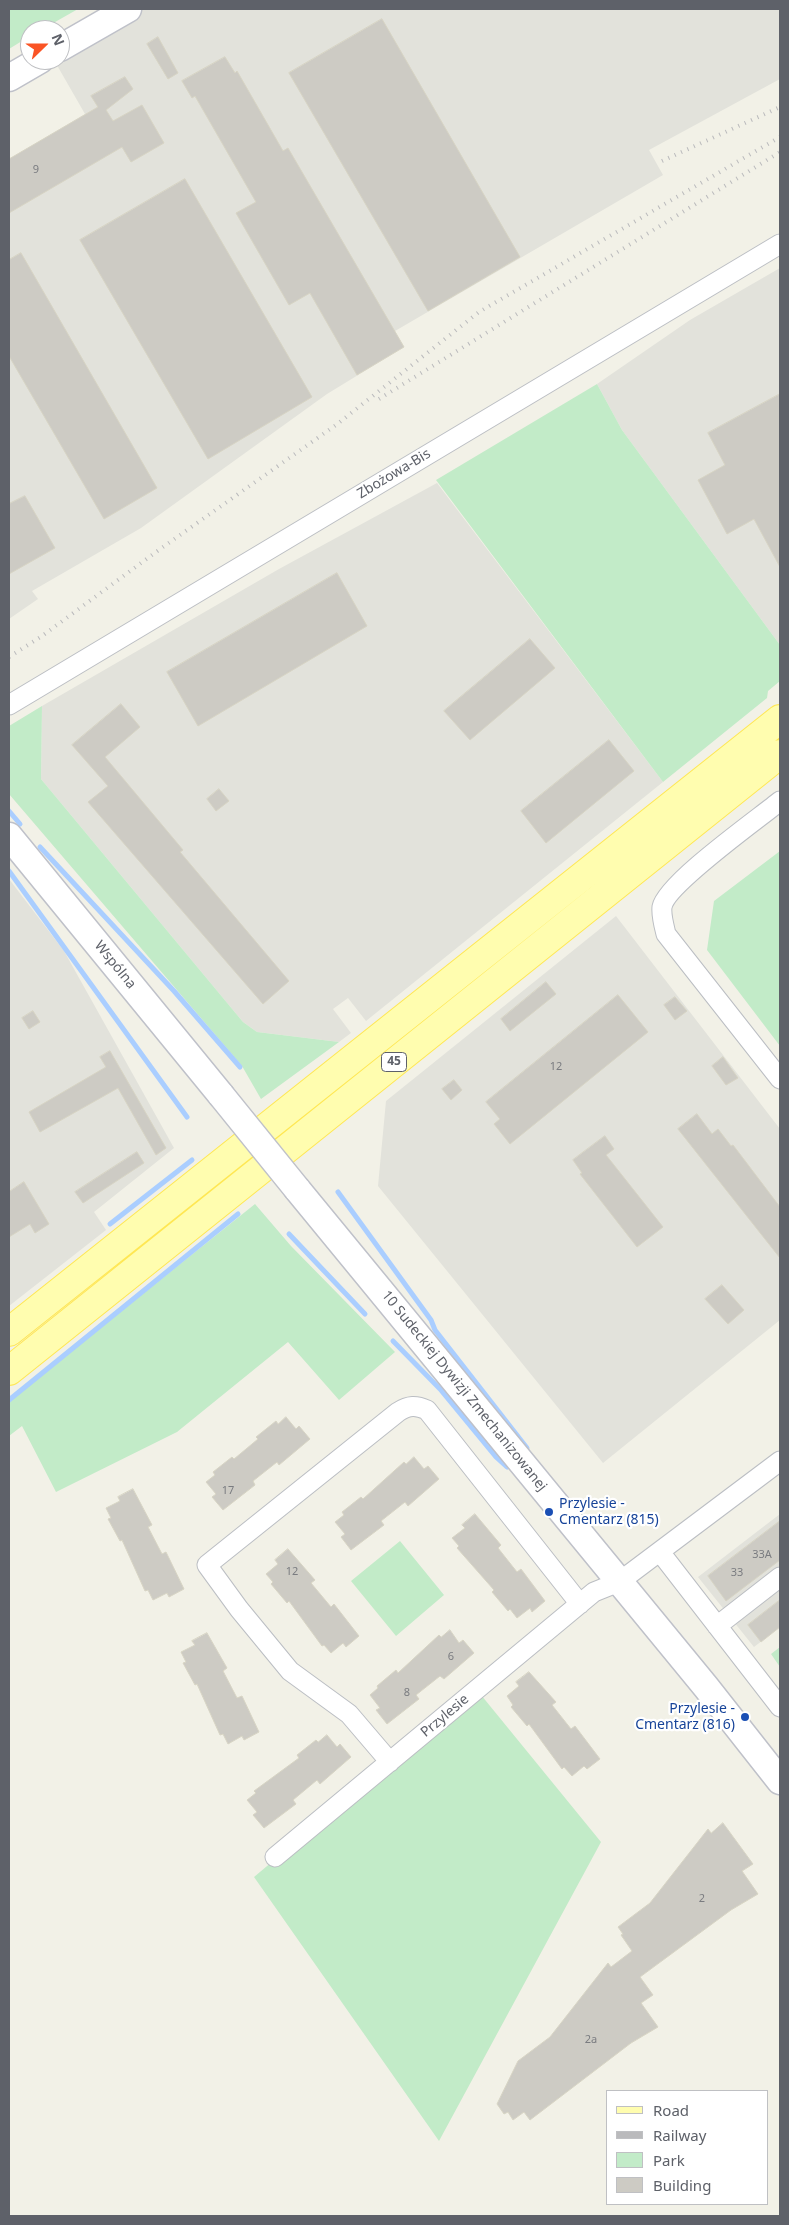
<!DOCTYPE html>
<meta charset="utf-8">
<style>
body{margin:0}
#map{position:relative;width:789px;height:2225px;overflow:hidden;background:#f2f1e7;font-family:"Noto Sans",sans-serif}
canvas{display:block}
.frame{position:absolute;inset:0;border:10px solid #5e6169;pointer-events:none}
.legend{position:absolute;left:606px;top:2090px;width:162px;height:115px;box-sizing:border-box;background:#fff;border:1px solid #bfc0c3;margin:0;padding:6px 9px;list-style:none;font-size:15px;color:#5e6169}
.legend li{display:flex;align-items:center;gap:10px;height:25px}
.legend b{width:25px;border:1px solid #bfc0c3}
.north{position:absolute;left:20px;top:20px;width:50px;height:50px;box-sizing:border-box;background:#fff;border:1px solid #bfc0c3;border-radius:50%;rotate:68deg;font-size:14px;font-weight:700;line-height:20px;text-align:center;color:#5e6169}
.north::after{content:'';display:block;margin:auto;width:18px;height:22px;background:#fa5425;clip-path:polygon(50% 0,100% 100%,50% 72%,0 100%)}
</style>
<div id="map">
<canvas width="789" height="2225"></canvas>
<div class="frame"></div>
<ul class="legend">
<li><b style="height:6px;background:#fffdaf"></b>Road</li>
<li><b style="height:6px;background:#bababc"></b>Railway</li>
<li><b style="height:14px;background:#c2ebc8"></b>Park</li>
<li><b style="height:14px;background:#cdcbc4"></b>Building</li>
</ul>
<div class="north">N</div>
</div>
<script>
const g = document.querySelector('canvas').getContext('2d');
g.lineJoin = 'round';
function fillPath(path, color) { g.fillStyle = color; g.fill(path, 'evenodd'); }
function stroke(path, color, width, dash) { g.strokeStyle = color; g.lineWidth = width; g.lineCap = dash ? 'butt' : 'round'; g.setLineDash(dash || []); g.stroke(path); }
function drawText(font, color, halo, rows, align = 'center') {
  g.font = font + ' "Noto Sans",sans-serif'; g.lineWidth = 4.5; g.setLineDash([]); g.textBaseline = 'middle'; g.strokeStyle = halo; g.fillStyle = color; for (const [text, x, y, turn = 0] of rows) {
    g.save(); g.translate(x, y); g.rotate((+turn || 0) * Math.PI / 180); g.textAlign = isNaN(turn) ? turn : align; if (halo) g.strokeText(text, 0, 0); g.fillText(text, 0, 0); g.restore();
  }
}
const industrial = new Path2D(`
 M128 9H780V79L649 150 663 175 395 331 404 347 327 394 141 528 32 591 38 599 9 619V159L85 114 54 60H60Z
 M780 268V645L622 430 597 384 690 320Z
 M437 483 663 782 366 1021 348 998 333 1009 351 1033 339 1042 257 1032 243 1022 41 779 42 706 279 569Z
 M9 879 64 951 174 1148 94 1212 106 1230 9 1306Z
 M616 916 780 1129V1320L603 1463 378 1186 386 1101Z
 M780 1514V1627L754 1647 698 1577Z`);
const green = new Path2D(`
 M9 9H78L41 30H30V36L9 49Z
 M597 384 622 430 780 645V681L768 691 767 698 663 782 436 480Z
 M42 706 41 779 243 1022 257 1032 339 1042 261 1099 242 1066 9 794V726Z
 M780 851V1046L707 950 714 901Z
 M255 1204 291 1246 395 1352 339 1400 288 1342 177 1432 56 1492 22 1426 9 1436V1401Z
 M400 1541 444 1595 396 1636 351 1581Z
 M780 1647V1667L771 1654Z
 M477 1690 601 1842 439 2141 254 1877Z`);
const stream = new Path2D(`
 M9 811 20 824
 M40 847 174 991 240 1067
 M9 871 187 1117
 M338 1192 431 1320 435 1330 527 1448
 M110 1224 192 1160
 M289 1234 365 1314
 M393 1341 440 1389 496 1457 507 1467
 M9 1400 238 1214`);
const building = new Path2D(`
 M382 19 520 257 428 311 289 73Z
 M158 37 178 73 168 79 147 44Z
 M225 57 235 73 237 71 283 151 288 148 404 347 357 375 310 293 289 305 236 213 256 202 195 96 192 98 182 81Z
 M125 77 133 89 106 110 113 121 142 105 164 143 131 162 122 147 9 213V159L98 107 91 96Z
 M185 179 312 397 208 459 80 240Z
 M21 253 157 488 104 519 9 356V260Z
 M780 394V567L754 519 727 534 698 480 725 465 708 433Z
 M25 496 55 548 9 574V504Z
 M337 573 367 626 198 726 167 672Z
 M530 639 555 668 470 740 444 711Z
 M121 704 140 727 105 757 183 850 180 852 289 981 263 1004 88 802 108 786 72 745Z
 M609 740 634 771 546 843 521 811Z
 M219 789 229 801 216 811 207 799Z
 M546 982 556 994 510 1031 501 1019Z
 M618 995 648 1032 510 1144 494 1124 500 1119 486 1102Z
 M675 997 687 1011 675 1020 664 1005Z
 M33 1011 40 1022 29 1029 22 1018Z
 M110 1051 166 1148 156 1155 118 1088 40 1132 29 1112 106 1067 100 1057Z
 M723 1057 738 1078 726 1085 712 1066Z
 M454 1080 462 1090 451 1100 442 1089Z
 M697 1114 712 1134 718 1129 731 1146 733 1145 780 1207V1258L678 1129Z
 M605 1136 614 1149 606 1155 663 1227 637 1247 580 1174 582 1173 573 1160Z
 M137 1152 144 1163 83 1203 75 1192Z
 M24 1182 49 1224 35 1233 30 1224 9 1237V1192Z
 M722 1285 744 1310 728 1324 705 1299Z
 M286 1417 296 1429 299 1426 310 1439 279 1465 277 1462 253 1481 255 1485 223 1510 212 1497 216 1494 206 1482 215 1475 213 1472 232 1457 234 1459 258 1439 256 1437 276 1421 278 1424Z
 M414 1457 424 1469 428 1466 439 1479 408 1506 405 1502 381 1521 384 1525 351 1550 341 1537 345 1534 335 1522 344 1515 342 1512 361 1497 363 1499 404 1462 406 1464Z
 M133 1489 152 1525 148 1527 162 1554 166 1552 184 1589 169 1597 167 1593 153 1600 148 1590 145 1591 122 1540 120 1541 108 1519 111 1518 106 1508 120 1501 118 1497Z
 M475 1514 501 1545 498 1548 517 1572 521 1569 545 1601 532 1612 530 1608 517 1618 510 1609 508 1611 492 1592 494 1590 457 1548 459 1546 452 1538 465 1528 462 1525Z
 M780 1521V1560L726 1601 708 1576Z
 M288 1549 315 1580 311 1583 331 1607 334 1604 359 1636 346 1647 343 1643 331 1653 324 1645 322 1646 289 1601 287 1603 271 1584 273 1582 266 1574 278 1564 275 1560Z
 M780 1600V1627L761 1642 748 1625Z
 M450 1630 459 1643 463 1640 474 1653 444 1679 440 1676 416 1695 419 1699 387 1724 376 1710 380 1708 370 1695 378 1688 377 1686 396 1670 398 1673 439 1635 441 1637Z
 M207 1633 227 1668 223 1671 237 1698 242 1696 259 1732 244 1740 242 1736 228 1744 223 1734 220 1735 197 1684 195 1685 183 1663 186 1662 181 1652 195 1645 192 1641Z
 M529 1672 556 1702 552 1705 571 1729 575 1726 600 1759 587 1769 584 1766 572 1776 564 1767 562 1769 529 1724 527 1726 511 1707 513 1705 507 1696 519 1686 516 1682Z
 M327 1735 337 1747 340 1744 351 1757 320 1784 317 1780 293 1800 296 1804 264 1828 253 1815 257 1812 247 1800 256 1793 254 1791 299 1758 297 1755 316 1740 318 1742Z
 M723 1823 753 1864 742 1871 758 1894 731 1910 640 1977 653 1995 641 2003 658 2027 631 2043 530 2120 524 2112 513 2120 508 2112 504 2114 497 2104 518 2061 550 2037 608 1963 611 1967 632 1951 621 1935 623 1934 618 1927 650 1903 708 1829 711 1833Z`);
const street = new Path2D(`
 M9 705 780 244
 M780 801C758 819 666 884 662 907 661 915 664 926 666 934L780 1079
 M660 1552 780 1707
 M717 1626 780 1577
 M390 1762 349 1714 290 1671 239 1609 207 1565 398 1412C409 1405 416 1405 427 1410L580 1604
 M275 1857 594 1592 619 1582 780 1461`);
const secondary = new Path2D(`
 M60 48 128 9
 M9 78 40 60
 M9 836 221 1095
 M297 1189 706 1687 780 1781`);
const primary = new Path2D(`
 M9 1332 780 719
 M9 1371 780 754`);
const rail = new Path2D(`
 M662 161 780 107
 M379 399 780 152
 M9 657 42 636 156 552 336 425 479 312 780 137`);
const secondaryBridge = new Path2D(`
 M221 1095 297 1189`);
const markers = [
 [549,1512,5,"#1a4fb4"],
 [745,1717,5,"#1a4fb4"]
];
const numberNames = [
 ["9",36,170],
 ["12",556,1067],
 ["17",228,1491],
 ["33A",762,1555],
 ["12",292,1572],
 ["33",737,1573],
 ["6",451,1657],
 ["8",407,1693],
 ["2",702,1899],
 ["2a",591,2040]
];
const shields = [
 [394,1062,25]
];
const shieldNames = [
 ["45",394,1062]
];
const streetNames = [
 ["Zbożowa-Bis",394,474,-31],
 ["Wspólna",115,965,51],
 ["10 Sudeckiej Dywizji Zmechanizowanej",464,1391,51],
 ["Przylesie",445,1716,-40]
];
const transitNames = [
 ["Przylesie -",559,1504],
 ["Cmentarz (815)",559,1520],
 ["Przylesie -",735,1709,"right"],
 ["Cmentarz (816)",735,1725,"right"]
];
fillPath(industrial, '#e2e2db');
fillPath(green, '#c2ebc8');
stroke(stream, '#aaceff', 5);
fillPath(building, '#cdcbc4');
stroke(building, '#d7d4c4', 1);
stroke(street, '#bbbec3', 21);
stroke(secondary, '#bfc1c9', 29);
stroke(primary, '#ffe753', 30);
stroke(street, '#fff', 19);
stroke(secondary, '#fff', 26);
stroke(primary, '#fffdaf', 28);
stroke(rail, '#bababc', 4, [1, 6]);
stroke(secondaryBridge, '#bfc1c9', 29, []);
stroke(secondaryBridge, '#fff', 26);
for (const [x, y, r, color] of markers) { const dot = new Path2D(); dot.arc(x, y, r, 0, 2 * Math.PI); g.fillStyle = color; g.fill(dot); stroke(dot, '#fff', 2); }
drawText('11px', '#7a7c80', null, numberNames);
for (const [x, y, w] of shields) { const box = new Path2D(); box.roundRect(x - w / 2, y - 9.5, w, 19, 4); g.fillStyle = '#fff'; g.fill(box); stroke(box, '#5e6169', 1); }
drawText('bold 12px', '#5e6169', null, shieldNames);
drawText('14px', '#5e6169', '#fff', streetNames);
drawText('14px', '#164399', '#fff', transitNames, 'left');
</script>
